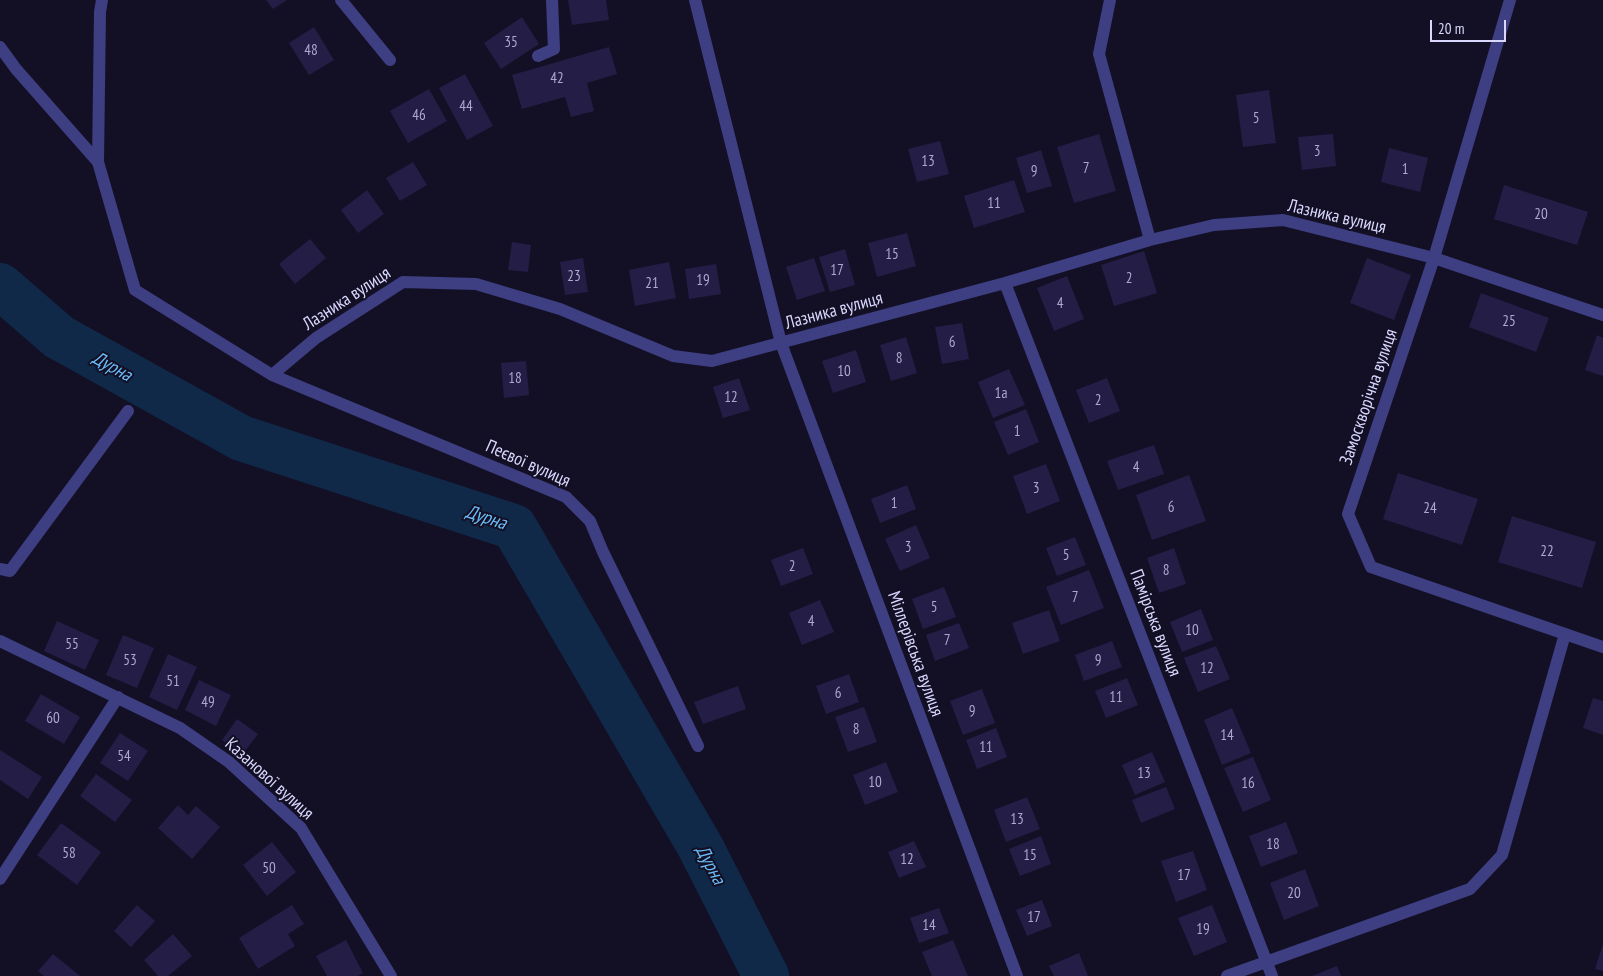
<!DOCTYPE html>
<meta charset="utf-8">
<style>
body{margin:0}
#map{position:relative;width:1603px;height:976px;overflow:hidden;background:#131025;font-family:"PT Sans Narrow",sans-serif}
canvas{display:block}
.scale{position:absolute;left:1430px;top:20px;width:76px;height:22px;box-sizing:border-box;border:2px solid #d9d7fd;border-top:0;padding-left:6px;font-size:15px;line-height:18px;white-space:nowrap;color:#d9d7fd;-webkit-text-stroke:4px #131025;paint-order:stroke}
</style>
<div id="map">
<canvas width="1603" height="976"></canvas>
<div class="scale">20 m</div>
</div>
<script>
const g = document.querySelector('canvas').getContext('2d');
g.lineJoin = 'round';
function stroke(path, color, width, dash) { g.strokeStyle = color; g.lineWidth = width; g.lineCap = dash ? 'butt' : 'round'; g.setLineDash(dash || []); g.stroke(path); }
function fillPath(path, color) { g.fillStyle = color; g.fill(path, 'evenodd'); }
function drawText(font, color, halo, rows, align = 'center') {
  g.font = font + ' "PT Sans Narrow",sans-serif'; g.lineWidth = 4; g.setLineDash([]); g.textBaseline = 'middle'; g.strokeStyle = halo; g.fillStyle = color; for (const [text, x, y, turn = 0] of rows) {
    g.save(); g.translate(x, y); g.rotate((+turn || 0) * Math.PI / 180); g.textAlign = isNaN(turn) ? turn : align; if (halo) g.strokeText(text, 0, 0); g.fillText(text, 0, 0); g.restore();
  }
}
const river = new Path2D(`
 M0 286 59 337 241 438 514 527 701 848 766 976`);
const building = new Path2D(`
 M266 0H287L273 9Z
 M568 0H606L609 20 572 25Z
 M522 17 539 44 501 69 484 43Z
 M314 27 334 60 309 75 289 43Z
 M609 47 617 74 587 83 594 111 571 117 565 97 522 109 512 75Z
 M465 74 493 126 467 140 439 88Z
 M429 89 447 121 408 143 390 111Z
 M1269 90 1276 143 1243 147 1236 95Z
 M1099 134 1116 191 1074 203 1057 147Z
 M1333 134 1336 166 1302 170 1298 137Z
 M940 141 949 174 917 182 908 149Z
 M1389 148 1428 158 1420 192 1381 182Z
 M1041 150 1052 186 1027 193 1016 158Z
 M413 162 427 185 400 201 386 178Z
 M1014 180 1025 212 974 228 964 196Z
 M1504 185 1588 212 1577 245 1494 219Z
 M367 190 384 214 358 233 341 210Z
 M907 233 916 266 877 277 868 243Z
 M310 239 326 258 295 284 279 264Z
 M512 242 531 245 528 272 508 270Z
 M845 249 855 285 830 292 819 257Z
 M1144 251 1157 293 1114 306 1101 265Z
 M583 258 588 292 565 295 560 262Z
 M814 258 825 291 797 300 786 267Z
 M1367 258 1411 275 1394 320 1350 303Z
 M669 262 676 298 635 306 629 270Z
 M716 264 721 294 689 299 685 269Z
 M1067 276 1084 319 1054 331 1037 288Z
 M1481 293 1549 318 1536 352 1469 327Z
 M962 323 969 359 942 364 935 327Z
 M1597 335 1603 338V376L1585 370Z
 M906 337 917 373 891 381 880 345Z
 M856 350 866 382 833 393 822 361Z
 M526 361 529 395 504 398 501 363Z
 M1009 369 1025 405 993 418 978 382Z
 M739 378 750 410 723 418 713 387Z
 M1107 378 1120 411 1089 423 1076 390Z
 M1026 409 1039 442 1008 455 994 422Z
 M1154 445 1164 474 1118 490 1107 461Z
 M1046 464 1060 501 1027 514 1013 476Z
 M1398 473 1478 499 1462 545 1383 519Z
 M1189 475 1206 521 1152 540 1136 495Z
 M907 485 916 509 880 523 871 499Z
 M1512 516 1596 542 1582 588 1498 562Z
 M916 525 930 558 900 571 885 539Z
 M1075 537 1086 565 1057 576 1046 548Z
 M803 548 813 574 781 586 771 560Z
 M1174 548 1186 584 1159 593 1147 558Z
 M1089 570 1104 608 1061 625 1046 587Z
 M944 587 956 617 923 629 912 599Z
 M820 600 834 632 802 645 789 613Z
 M1201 609 1213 640 1182 652 1170 622Z
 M1049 610 1060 641 1023 654 1012 623Z
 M57 621 99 640 85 670 44 651Z
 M959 623 969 648 935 661 926 635Z
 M123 635 154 648 137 688 106 675Z
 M1112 641 1122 667 1084 681 1075 655Z
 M1216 646 1230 679 1198 692 1184 658Z
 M168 654 197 667 177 710 149 697Z
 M849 674 859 702 826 714 816 686Z
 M1127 678 1138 705 1106 718 1095 691Z
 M199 680 231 695 216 726 185 710Z
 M738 686 746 709 703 724 694 702Z
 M982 689 995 723 963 735 950 701Z
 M41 694 80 717 64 744 25 721Z
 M1593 698 1603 701V735L1583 728Z
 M864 707 877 742 848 752 835 717Z
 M1232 708 1251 753 1222 765 1204 720Z
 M237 719 258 734 242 755 222 740Z
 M996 728 1007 757 977 769 966 740Z
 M120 733 148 751 128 781 100 763Z
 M0 750 42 777 28 799 0 780Z
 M1152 752 1165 782 1135 795 1122 765Z
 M1253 757 1271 800 1243 812 1224 768Z
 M886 762 898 792 865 805 853 775Z
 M96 774 132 800 115 822 80 796Z
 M1166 787 1175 809 1141 823 1132 800Z
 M1027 797 1040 829 1006 842 994 810Z
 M178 805 188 815 196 806 220 827 192 859 158 828Z
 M1286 822 1298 853 1261 867 1249 836Z
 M61 823 101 852 77 885 37 855Z
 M1041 836 1051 864 1020 876 1009 849Z
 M914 841 926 867 899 878 888 852Z
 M272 842 296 872 267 896 243 865Z
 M1193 851 1207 890 1176 902 1161 861Z
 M1305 869 1319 906 1284 920 1270 883Z
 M1042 900 1052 926 1027 936 1016 910Z
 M137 905 155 921 131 947 114 931Z
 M292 905 304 924 288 934 295 946 258 969 239 938Z
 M1212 905 1227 942 1194 956 1178 918Z
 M939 908 949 933 919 943 910 918Z
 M173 934 192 956 168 976H158L144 960Z
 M346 940 363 973 358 976H327L316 956Z
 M953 940 968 976H932L922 952Z
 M1603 944V971L1595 969Z
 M1079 953 1088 976H1054L1049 966Z
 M53 954 80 976H44L38 971Z
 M1337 966 1341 976H1312Z`);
const minor = new Path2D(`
 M102 0 100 12 98 162 135 290 272 375 566 497 590 521 603 552 698 746
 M341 0 390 60
 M695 0 781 343 1017 976
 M1110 0 1099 54 1150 240
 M1510 0 1434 258 1348 514 1371 567 1603 647
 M0 47 16 69 98 162
 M538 56 554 49 552 0
 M1005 283 1272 976
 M272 375 316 338 403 282 476 284 560 309 673 356 712 361 1005 283 1150 240 1214 225 1283 220 1434 258 1603 315
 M0 569 10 571 128 411
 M0 641 180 728 229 762 301 828 391 976
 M0 879 118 697
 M1227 976 1470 889 1502 855 1565 634`);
const numberNames = [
 ["35",511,43],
 ["48",311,51],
 ["42",557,79],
 ["44",466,107],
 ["46",419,116],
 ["5",1256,119],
 ["3",1317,152],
 ["13",928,162],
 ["7",1086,169],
 ["1",1405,170],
 ["9",1034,172],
 ["11",994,204],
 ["20",1541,215],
 ["15",892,255],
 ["17",837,271],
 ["23",574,277],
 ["2",1129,279],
 ["19",703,281],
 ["21",652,284],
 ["4",1060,304],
 ["25",1509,322],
 ["6",952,343],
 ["8",899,359],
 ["10",844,372],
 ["18",515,379],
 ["1а",1001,394],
 ["12",731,398],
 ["2",1098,401],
 ["1",1017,432],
 ["4",1136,468],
 ["3",1036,489],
 ["1",894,504],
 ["6",1171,508],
 ["24",1430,509],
 ["3",908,548],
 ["22",1547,552],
 ["5",1066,556],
 ["2",792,567],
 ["8",1166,571],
 ["7",1075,598],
 ["5",934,608],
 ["4",811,622],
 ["10",1192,631],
 ["7",947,641],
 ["55",72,645],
 ["53",130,661],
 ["9",1098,661],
 ["12",1207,669],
 ["51",173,682],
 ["6",838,694],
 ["11",1116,698],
 ["49",208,703],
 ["9",972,712],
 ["60",53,719],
 ["8",856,730],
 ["14",1227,736],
 ["11",986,748],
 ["54",124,757],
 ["13",1144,774],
 ["10",875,783],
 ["16",1248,784],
 ["13",1017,820],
 ["18",1273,845],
 ["58",69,854],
 ["15",1030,856],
 ["12",907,860],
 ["50",269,869],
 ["17",1184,876],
 ["20",1294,894],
 ["17",1034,918],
 ["14",929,926],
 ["19",1203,930]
];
const streetNames = [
 ["Лазника вулиця",1337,217,13],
 ["Лазника вулиця",347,299,-33],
 ["Лазника вулиця",834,311,-15],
 ["Замоскворічна вулиця",1369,397,-71],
 ["Пеєвої вулиця",528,464,24],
 ["Памірська вулиця",1155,623,69],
 ["Міллерівська вулиця",915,654,70],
 ["Казанової вулиця",269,779,42]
];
const waterNames = [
 ["Дурна",112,367,29],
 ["Дурна",486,518,18],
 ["Дурна",710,865,62]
];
stroke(river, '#112949', 46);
fillPath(building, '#241d46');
stroke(minor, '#3e3e82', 12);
drawText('15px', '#aca8cf', null, numberNames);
drawText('18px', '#d9d7fd', '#131025', streetNames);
drawText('italic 19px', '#6abcf8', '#131025', waterNames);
</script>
